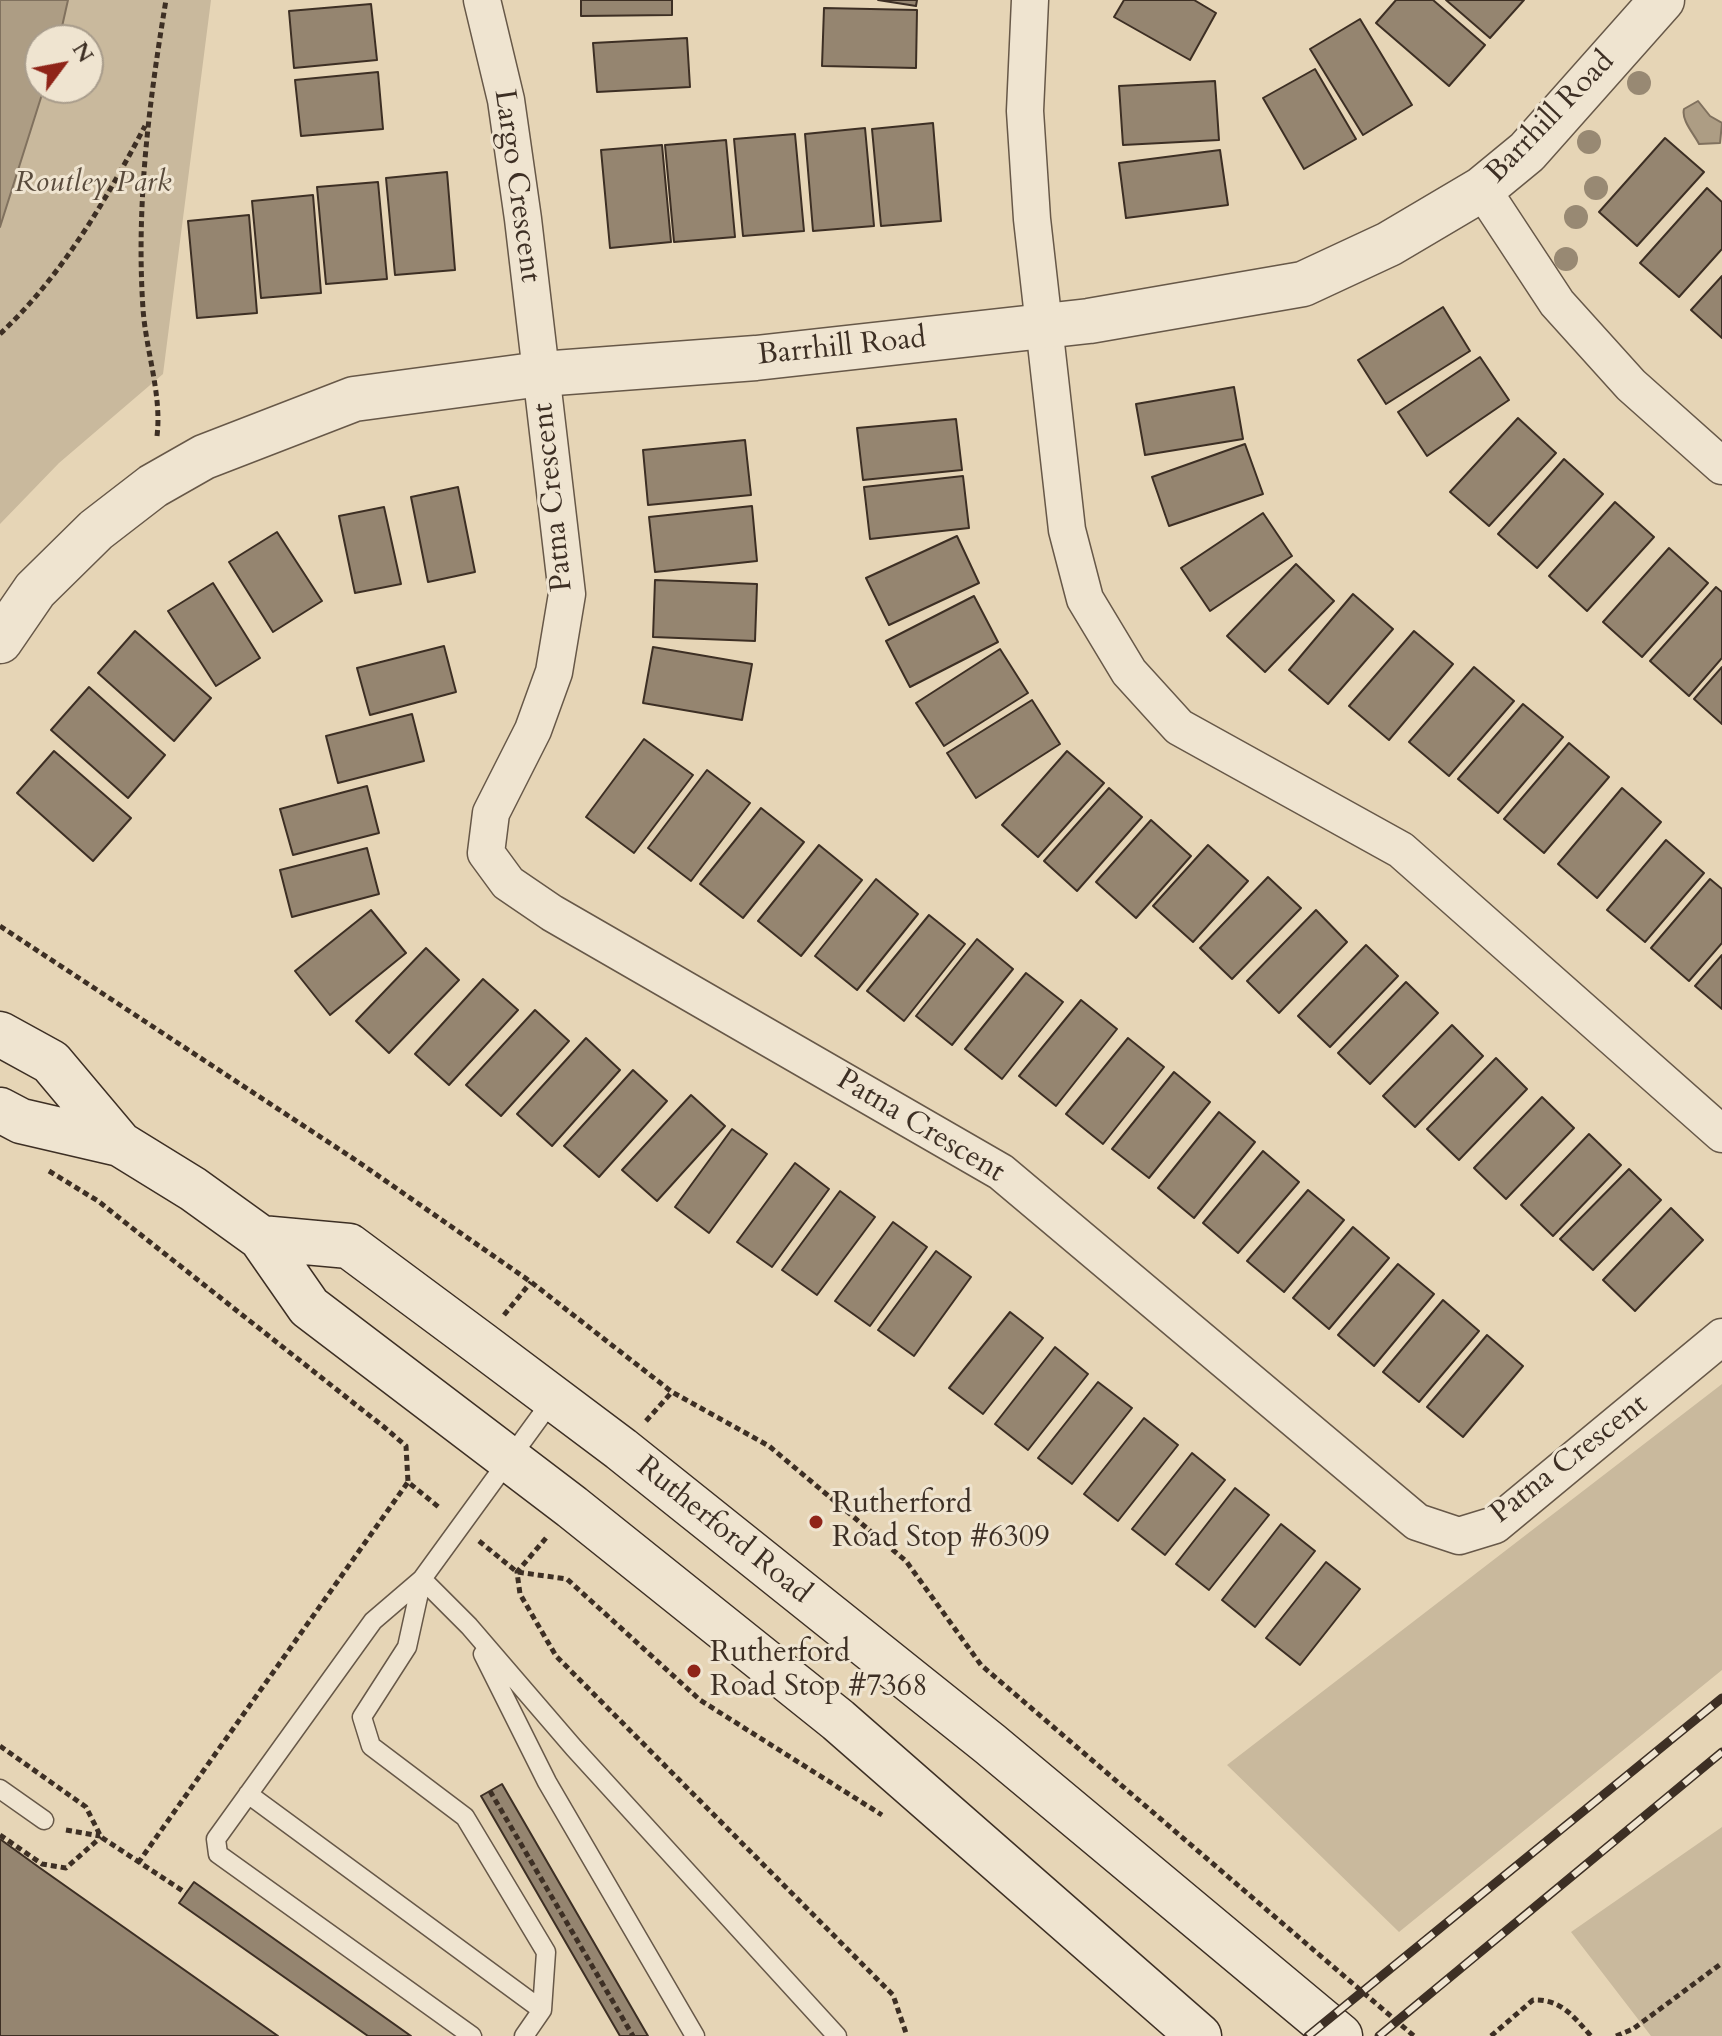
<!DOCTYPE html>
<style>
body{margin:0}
#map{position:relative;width:1722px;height:2036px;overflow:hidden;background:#e6d5b6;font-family:Cardo,serif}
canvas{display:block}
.north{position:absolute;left:24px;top:24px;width:80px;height:80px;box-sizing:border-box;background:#efe4d0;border:2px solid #a89c8b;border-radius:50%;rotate:58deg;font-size:22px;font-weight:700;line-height:32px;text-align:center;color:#3d2f24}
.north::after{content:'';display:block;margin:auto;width:28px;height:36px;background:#8f2418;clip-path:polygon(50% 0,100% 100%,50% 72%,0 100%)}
</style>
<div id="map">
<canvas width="1722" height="2036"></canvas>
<div class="north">N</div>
</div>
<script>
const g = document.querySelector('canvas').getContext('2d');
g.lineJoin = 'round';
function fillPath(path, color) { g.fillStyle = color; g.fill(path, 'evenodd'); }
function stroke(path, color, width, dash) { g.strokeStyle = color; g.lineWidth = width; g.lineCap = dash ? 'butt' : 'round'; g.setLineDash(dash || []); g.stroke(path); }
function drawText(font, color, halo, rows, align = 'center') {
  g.font = font + ' Cardo,serif'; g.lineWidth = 6; g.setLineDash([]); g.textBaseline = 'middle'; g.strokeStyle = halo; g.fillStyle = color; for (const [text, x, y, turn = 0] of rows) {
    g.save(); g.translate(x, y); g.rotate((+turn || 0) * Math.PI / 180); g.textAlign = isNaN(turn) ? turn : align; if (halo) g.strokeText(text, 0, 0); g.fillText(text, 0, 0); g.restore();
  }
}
const green = new Path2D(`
 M0 0H211L163 374 59 463 0 524ZM40 40H88V88H40Z
 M1722 1384V1670L1399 1932 1227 1765Z
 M1722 1827V2036H1651L1571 1932Z`);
const water = new Path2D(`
 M0 0H68L59 40H40V88H44L0 227Z
 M1698 101 1710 116 1722 123 1720 143 1699 144C1694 134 1681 120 1684 109Z`);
const building = new Path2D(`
 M581 0H672V15L581 16Z
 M878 0H917L916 6Z
 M1124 0H1194L1216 13 1190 60 1114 17Z
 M1396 0H1433L1485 45 1449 86 1376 23Z
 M1446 0H1524L1490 38Z
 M371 4 377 60 294 68 289 11Z
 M824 8 917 10 916 68 822 66Z
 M1360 19 1412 105 1363 135 1310 49Z
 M687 38 690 87 597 92 593 43Z
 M1315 69 1356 139 1304 169 1263 98Z
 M378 72 383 129 301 136 295 80Z
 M1215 81 1219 140 1123 145 1119 86Z
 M933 123 941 221 881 226 872 129Z
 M865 128 874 226 813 231 805 134Z
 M795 134 804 231 743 236 734 139Z
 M1665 138 1704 172 1637 246 1599 212Z
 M726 140 735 237 674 242 665 145Z
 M662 145 671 242 610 248 601 150Z
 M1220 150 1228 205 1126 218 1119 163Z
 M447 172 455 270 395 275 386 178Z
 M378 182 387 279 326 284 317 187Z
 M1707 188 1722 202V249L1679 297 1640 263Z
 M313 195 321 293 261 298 252 201Z
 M249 215 257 313 197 318 188 221Z
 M1722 276V338L1691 310Z
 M1443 307 1470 351 1386 404 1358 360Z
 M1480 357 1509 400 1427 456 1398 412Z
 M1234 387 1243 439 1145 455 1136 404Z
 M1518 418 1556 453 1489 526 1450 492Z
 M956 419 962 470 863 480 857 428Z
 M745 440 751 495 648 505 643 450Z
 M1245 444 1263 494 1169 526 1152 477Z
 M1564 459 1603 494 1537 568 1498 534Z
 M963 476 969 528 870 539 864 487Z
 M458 487 475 572 428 582 411 497Z
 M1615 502 1654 537 1587 611 1549 576Z
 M752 506 757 561 655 572 649 517Z
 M384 507 401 584 355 593 339 516Z
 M1263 513 1292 556 1210 611 1181 568Z
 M277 532 322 601 273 632 229 562Z
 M957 536 979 583 889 625 866 578Z
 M1669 548 1708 583 1642 657 1603 622Z
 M1296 564 1334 601 1265 672 1227 636Z
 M655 580 757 584 755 641 653 637Z
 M213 583 260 658 216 686 168 611Z
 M1716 587 1722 592V658L1689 696 1650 661Z
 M1353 594 1393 629 1328 704 1289 670Z
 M974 596 998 642 910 687 886 641Z
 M135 631 211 698 174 741 98 673Z
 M1414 631 1453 664 1389 740 1349 706Z
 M444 646 456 692 370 715 357 668Z
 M653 647 752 664 742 720 643 703Z
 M1000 649 1028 693 944 746 916 703Z
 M1474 667 1514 701 1449 776 1409 742Z
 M1722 667V724L1694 699Z
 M89 687 165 755 128 798 51 730Z
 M1032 700 1060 744 976 798 947 753Z
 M1523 704 1563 737 1498 813 1458 779Z
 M412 714 424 761 338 783 326 736Z
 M644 739 693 775 634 853 586 817Z
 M1569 743 1609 777 1544 853 1504 819Z
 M54 751 131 818 93 861 17 793Z
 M1067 751 1104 783 1038 857 1002 825Z
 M707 770 750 803 691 881 648 848Z
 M367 786 379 833 293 855 280 809Z
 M1109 788 1142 817 1077 891 1044 861Z
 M1622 788 1661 822 1597 898 1558 864Z
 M761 808 804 842 743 918 700 884Z
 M1151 820 1191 856 1136 918 1096 882Z
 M1666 840 1704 873 1645 942 1607 910Z
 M819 845 862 880 801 956 758 921Z
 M1208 845 1248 881 1193 942 1153 906Z
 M367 848 379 894 292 917 280 870Z
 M1268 877 1301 908 1232 979 1200 948Z
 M876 879 918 914 857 990 815 956Z
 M1710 879 1722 889V943L1689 981 1651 948Z
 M371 910 406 953 330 1015 295 971Z
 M1316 910 1347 942 1279 1013 1247 981Z
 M929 915 965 944 904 1021 867 991Z
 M977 939 1013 969 952 1045 916 1016Z
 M1366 945 1398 976 1330 1047 1298 1016Z
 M426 948 459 980 389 1053 356 1021Z
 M1722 955V1009L1695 986Z
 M1026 973 1063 1002 1002 1079 965 1049Z
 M483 979 518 1010 449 1085 415 1054Z
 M1406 982 1438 1013 1370 1084 1338 1053Z
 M1081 1000 1117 1029 1056 1106 1019 1076Z
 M535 1010 569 1041 501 1116 466 1085Z
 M1452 1025 1483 1056 1415 1127 1383 1096Z
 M586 1038 620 1070 552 1146 517 1114Z
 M1128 1038 1164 1067 1103 1144 1066 1114Z
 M1496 1058 1527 1089 1459 1160 1427 1129Z
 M633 1070 667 1101 599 1177 564 1146Z
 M1174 1072 1210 1102 1149 1178 1112 1149Z
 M691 1095 725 1126 657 1201 622 1170Z
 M1542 1097 1574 1128 1506 1199 1474 1168Z
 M1219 1112 1255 1142 1194 1218 1158 1188Z
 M732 1129 767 1154 709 1233 675 1207Z
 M1589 1134 1621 1165 1553 1236 1521 1205Z
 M1263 1151 1299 1182 1238 1253 1203 1223Z
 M795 1163 829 1189 772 1267 737 1242Z
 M1629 1169 1661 1200 1593 1270 1560 1239Z
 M1308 1190 1344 1220 1284 1292 1247 1261Z
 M840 1191 875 1217 817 1295 782 1270Z
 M1671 1208 1703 1240 1635 1311 1603 1280Z
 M893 1222 927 1247 870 1326 835 1301Z
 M1353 1227 1389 1258 1329 1329 1293 1298Z
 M936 1251 971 1277 914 1356 878 1330Z
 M1398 1264 1434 1294 1374 1366 1338 1335Z
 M1443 1300 1479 1331 1419 1402 1383 1372Z
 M1010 1312 1043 1338 983 1414 949 1388Z
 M1487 1335 1523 1366 1463 1437 1427 1407Z
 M1055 1347 1088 1374 1028 1450 995 1424Z
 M1098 1382 1132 1408 1072 1484 1038 1458Z
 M1144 1418 1178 1445 1118 1521 1084 1494Z
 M1192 1453 1225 1480 1165 1555 1132 1529Z
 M1235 1488 1269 1515 1209 1590 1176 1564Z
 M1281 1524 1315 1551 1255 1627 1222 1600Z
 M1326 1562 1360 1589 1300 1665 1266 1638Z
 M502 1784 648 2036H620L481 1796Z
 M0 1839 40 1868 278 2036H0Z
 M194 1882 411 2036H368L179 1903Z`);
const path = new Path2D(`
 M0 334C62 276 106 200 145 126
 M157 436C162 395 146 351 143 309 136 205 149 102 166 0
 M0 926 357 1161 531 1282 672 1392 769 1446 906 1561 981 1665 1414 2036
 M49 1171 98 1201 384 1427 406 1446 408 1482 441 1509
 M504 1315 531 1282
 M646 1421 672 1392
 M546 1538 517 1572 520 1594 556 1656 893 1995 907 2036
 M479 1541 517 1572 567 1579 700 1700 882 1815
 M0 1746 86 1807 101 1837 186 1893
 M490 1791 633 2036
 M66 1830 100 1836
 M0 1835 42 1864 66 1868 101 1837
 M138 1863 408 1482
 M1491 2036 1533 2000C1561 1999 1573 2016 1591 2036
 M1616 2036 1633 2029 1722 1963`);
const service = new Path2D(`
 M422 1579 469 1626 574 1748 837 2036
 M422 1579 407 1647 362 1717 371 1746 465 1817 546 1952 542 2010 524 2036
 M483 1654 547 1782 695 2036
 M0 1789 44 1820
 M248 1794 542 2010
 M472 2036 218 1854 216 1839 373 1621 422 1579 553 1399`);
const minor = new Path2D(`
 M482 0 506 100 523 219 567 594 554 672 533 730 491 813 486 853 508 883 552 913 1001 1172 1417 1522 1459 1536 1495 1525 1722 1337
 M1030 0 1025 111 1032 219 1067 530 1085 599 1129 672 1179 727 1401 850 1722 1134
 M1482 189 1557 303 1631 385 1722 466`);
const tertiary = new Path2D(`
 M0 641 35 590 96 530 153 486 204 457 354 399 541 374 756 358 1089 321 1303 284 1389 244 1482 189 1527 152 1662 0`);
const secondary = new Path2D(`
 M0 1034 51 1062 120 1144
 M0 1110 21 1121 120 1144 193 1189 261 1238 309 1307 572 1507 838 1720 1199 2036
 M261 1238 349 1246 481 1344 621 1449 990 1744 1340 2036`);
const rail = new Path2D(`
 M1308 2036 1722 1698
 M1379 2036 1722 1752`);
const trees = [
 [1639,83],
 [1589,142],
 [1596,188],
 [1576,217],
 [1566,259]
];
const markers = [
 [816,1522,8,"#8f2418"],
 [694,1671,8,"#8f2418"]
];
const streetNames = [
 ["Barrhill Road",1551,118,-46],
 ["Largo Crescent",516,186,82],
 ["Barrhill Road",842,348,-6],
 ["Patna Crescent",554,497,-96],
 ["Patna Crescent",920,1127,31],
 ["Patna Crescent",1570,1460,-38],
 ["Rutherford Road",723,1531,39]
];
const parkNames = [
 ["Routley Park",93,184]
];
const poiNames = [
 ["Rutherford",832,1505],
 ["Road Stop #6309",832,1539],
 ["Rutherford",710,1654],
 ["Road Stop #7368",710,1688]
];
fillPath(green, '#c9b99d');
fillPath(water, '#ad9d84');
stroke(water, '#80715e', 2);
fillPath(building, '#958570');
stroke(building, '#3d2f24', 2);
stroke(service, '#675848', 21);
stroke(minor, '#675848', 39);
stroke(tertiary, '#675848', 47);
stroke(secondary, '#3d2f24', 47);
stroke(path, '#3d2f24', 5, [6, 4]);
stroke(service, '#efe4d0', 18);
stroke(minor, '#efe4d0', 36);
stroke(tertiary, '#efe4d0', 44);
stroke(secondary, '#efe4d0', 44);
stroke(rail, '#3d2f24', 9);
stroke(rail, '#efe4d0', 6, [18]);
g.fillStyle = '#988973';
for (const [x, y] of trees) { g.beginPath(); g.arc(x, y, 12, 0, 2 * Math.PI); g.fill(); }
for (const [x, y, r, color] of markers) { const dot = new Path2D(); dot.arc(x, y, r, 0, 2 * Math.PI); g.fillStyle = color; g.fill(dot); stroke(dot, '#efe4d0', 3); }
drawText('30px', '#3d2f24', '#efe4d0', streetNames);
drawText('italic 30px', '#594b3c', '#efe4d0', parkNames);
drawText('30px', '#3d2f24', '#efe4d0', poiNames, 'left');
</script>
